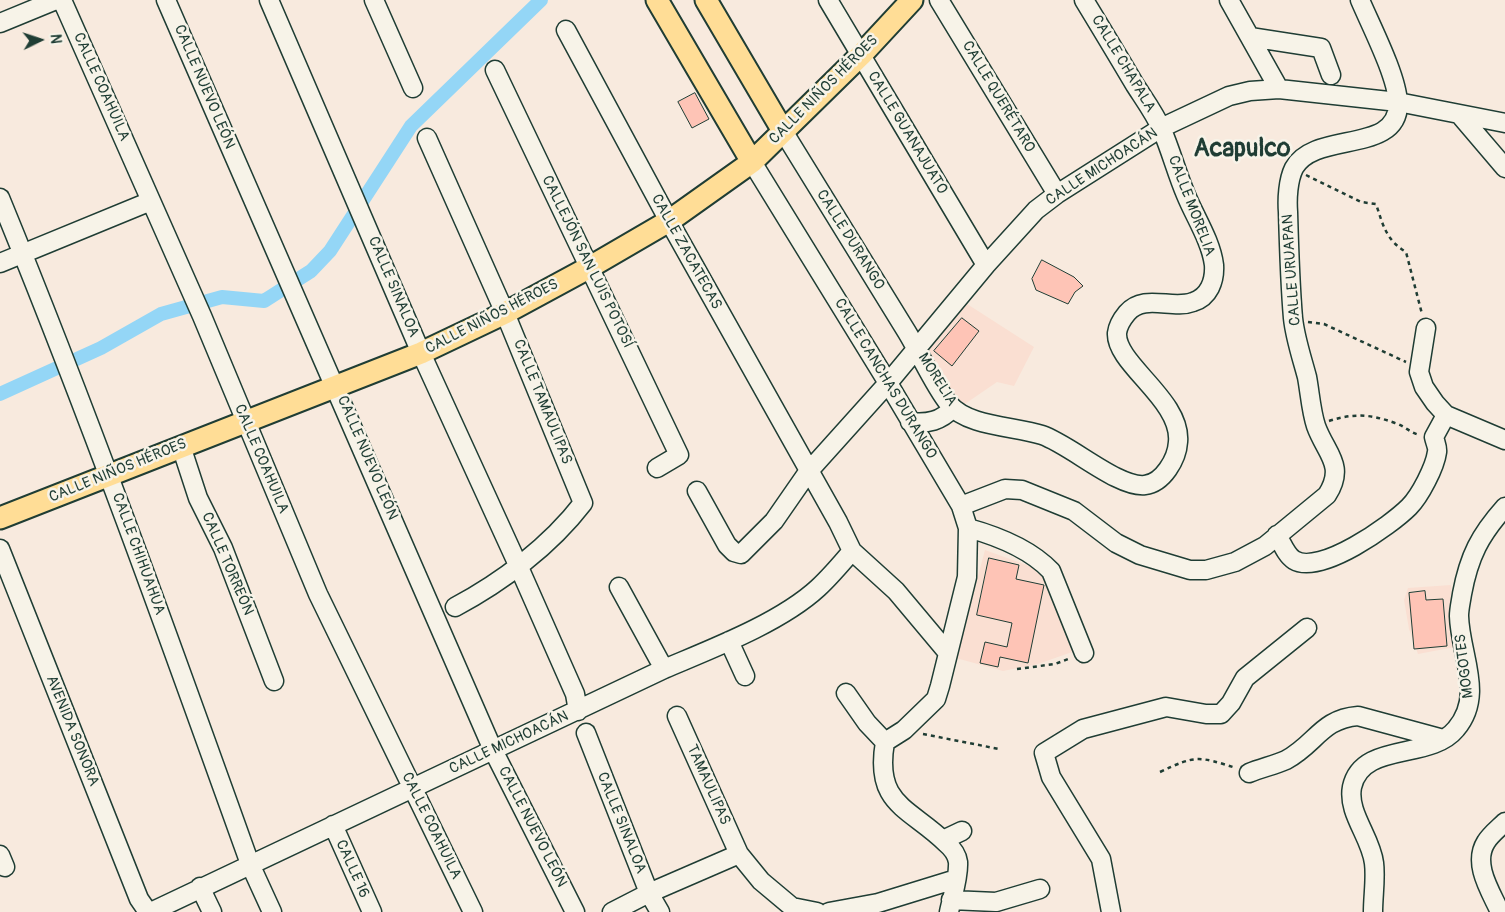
<!DOCTYPE html>
<meta charset="utf-8">
<style>
body{margin:0}
#map{position:relative;width:1505px;height:912px;overflow:hidden;background:#f8eade;font-family:Pangolin,sans-serif}
canvas{display:block}
.north{position:absolute;left:15px;top:15px;width:50px;height:50px;-webkit-text-stroke:4px #f7f3e8;paint-order:stroke;rotate:86deg;font-size:14px;font-weight:700;line-height:20px;text-align:center;color:#1f3d34}
.north::after{content:'';display:block;margin:auto;width:18px;height:22px;background:#1f3d34;clip-path:polygon(50% 0,100% 100%,50% 72%,0 100%)}
</style>
<div id="map">
<canvas width="1505" height="912"></canvas>
<div class="north">N</div>
</div>
<script>
const g = document.querySelector('canvas').getContext('2d');
g.lineJoin = 'round';
function fillPath(path, color) { g.fillStyle = color; g.fill(path, 'evenodd'); }
function stroke(path, color, width, dash) { g.strokeStyle = color; g.lineWidth = width; g.lineCap = dash ? 'butt' : 'round'; g.setLineDash(dash || []); g.stroke(path); }
function drawText(font, color, halo, rows, align = 'center') {
  g.font = font + ' Pangolin,sans-serif'; g.lineWidth = 5; g.setLineDash([]); g.textBaseline = 'middle'; g.strokeStyle = halo; g.fillStyle = color; for (const [text, x, y, turn = 0] of rows) {
    g.save(); g.translate(x, y); g.rotate((+turn || 0) * Math.PI / 180); g.textAlign = isNaN(turn) ? turn : align; if (halo) g.strokeText(text, 0, 0); g.fillText(text, 0, 0); g.restore();
  }
}
const built = new Path2D(`
 M964 302 1034 347 1014 386 997 382 959 408 925 349Z
 M985 550 1046 572 1075 651 1038 664 1003 671 956 658Z
 M1451 585 1455 647 1418 654 1409 629 1404 600 1408 588Z`);
const canal = new Path2D(`
 M0 394 101 348 161 314 222 297 264 301 311 271 330 251 411 126 541 0`);
const building = new Path2D(`
 M695 93 709 119 692 128 678 102Z
 M1042 260 1074 277 1083 286 1075 292 1068 304 1036 290 1032 279Z
 M962 318 979 331 952 366 934 351Z
 M989 558 1019 565 1016 579 1044 585 1028 663 1000 657 998 667 980 663 985 642 1007 647 1012 623 977 615Z
 M1425 591 1426 600 1443 599 1447 646 1414 649 1409 593Z`);
const path = new Path2D(`
 M1306 175 1361 202 1376 204C1383 225 1386 240 1406 252L1422 314
 M1308 322 1324 324 1406 362
 M1329 421C1354 413 1370 414 1395 423 1405 426 1410 433 1420 435
 M1017 669 1055 664 1071 658
 M923 734 999 749
 M1160 772C1196 755 1198 756 1236 768`);
const minor = new Path2D(`
 M62 0 202 316 318 594 473 912
 M166 0 493 750 575 912
 M269 0 421 353 518 565 575 694 578 711
 M374 0 413 88
 M828 0 986 265
 M939 0 1057 194
 M1229 0 1279 89
 M0 23 56 0
 M566 30 669 221 838 522 852 551 896 591 948 653
 M1250 37 1321 48 1331 75
 M495 70 679 455 657 468
 M1459 114 1505 168
 M783 131C824 197 865 263 905 329 919 351 934 386 949 404 968 427 1015 426 1042 435 1071 445 1118 488 1145 485 1163 483 1177 459 1178 442 1182 400 1115 364 1117 333 1118 325 1122 319 1127 313 1144 293 1172 310 1193 302 1209 297 1215 281 1214 265 1211 241 1195 217 1186 195 1177 174 1171 151 1162 130 1155 114 1144 99 1135 85 1118 56 1101 28 1084 0
 M427 138 505 313 583 503C550 546 502 582 455 607
 M752 162 888 383 961 506 968 528 967 577 940 686 936 699 904 730 885 742C874 805 909 807 946 843 952 848 957 855 958 862 959 878 952 897 949 912
 M0 198C90 417 170 641 250 864L272 912
 M0 263 151 201
 M1426 328 1419 372 1424 387 1435 403 1446 415 1505 440
 M910 422C928 424 941 421 953 408
 M181 446 198 498 223 548 274 681
 M697 491 727 545 734 552 741 554 774 521 808 472 888 383 986 265 1036 210 1057 194 1161 128 1229 96 1250 91 1279 89 1398 102 1505 123
 M961 506 1005 489 1022 490 1074 511 1116 543 1140 555 1190 570H1206L1235 562 1265 546 1327 495C1346 465 1326 454 1316 426 1311 411 1310 393 1307 377 1302 358 1295 338 1293 318 1290 283 1289 248 1288 212 1287 199 1288 180 1294 168 1315 130 1399 155 1398 103 1397 76 1371 26 1360 0
 M968 528C997 536 1030 549 1051 571L1084 653
 M1277 535C1282 543 1286 555 1294 560 1320 576 1391 525 1409 507 1420 496 1435 467 1437 452 1438 448 1435 442 1434 437L1446 415
 M0 549 139 899 148 912
 M619 587 664 669
 M729 641 745 676
 M846 693 867 723 885 742
 M677 716 739 854 761 881 792 907 817 912
 M586 733 649 893 660 912
 M1249 773C1261 768 1275 765 1286 760 1316 744 1321 719 1358 716L1443 739
 M333 825 372 912
 M943 840 962 831
 M0 855 5 867
 M200 887 212 912
 M951 900 996 902 1040 889
 M151 912 664 669C711 649 780 623 818 588 830 577 841 564 852 551
 M612 912 649 893 739 854
 M829 912 878 903 956 879
 M1111 912 1101 859 1051 777 1044 753 1083 729 1166 707 1206 714H1221L1231 703 1245 678 1307 628
 M1373 912C1373 896 1376 878 1374 863 1371 837 1347 813 1352 787 1362 741 1430 761 1456 729 1485 695 1460 655 1459 616 1459 609 1461 601 1462 594 1469 556 1480 535 1505 507
 M1500 912C1491 892 1472 864 1486 842 1490 835 1499 828 1505 822`);
const major = new Path2D(`
 M657 0 752 162
 M706 0 783 131
 M0 518 421 353 505 313 590 267 669 221 752 162 861 55 912 0`);
const streetNames = [
 ["CALLE CHAPALA",1123,64,59],
 ["CALLE COAHUILA",101,87,66],
 ["CALLE NUEVO LEÓN",204,87,67],
 ["CALLE NIÑOS HÉROES",824,90,-45],
 ["CALLE QUERÉTARO",998,97,59],
 ["CALLE GUANAJUATO",907,133,59],
 ["CALLE MICHOACÁN",1102,167,-33],
 ["CALLE MORELIA",1191,206,69],
 ["CALLE DURANGO",850,240,58],
 ["CALLE ZACATECAS",686,252,61],
 ["CALLEJÓN SAN LUIS POTOSÍ",587,262,64],
 ["CALLE URUAPAN",1292,270,-94],
 ["CALLE SINALOA",393,287,67],
 ["CALLE NIÑOS HÉROES",492,317,-27],
 ["CALLE CANCHAS DURANGO",885,379,59],
 ["MORELIA",937,380,58],
 ["CALLE TAMAULIPAS",542,402,68],
 ["CALLE NUEVO LEÓN",367,458,67],
 ["CALLE COAHUILA",261,459,67],
 ["CALLE NIÑOS HÉROES",118,471,-22],
 ["CALLE CHIHUAHUA",138,554,70],
 ["CALLE TORREÓN",227,564,67],
 ["MOGOTES",1465,666,-97],
 ["AVENIDA SONORA",72,731,68],
 ["CALLE MICHOACÁN",509,743,-25],
 ["TAMAULIPAS",708,785,66],
 ["CALLE SINALOA",621,823,68],
 ["CALLE COAHUILA",431,826,64],
 ["CALLE NUEVO LEÓN",532,827,63],
 ["CALLE 16",352,869,66]
];
const townNames = [
 ["Acapulco",1242,150]
];
fillPath(built, '#fadfd2');
stroke(canal, '#94d6f6', 14);
fillPath(building, '#fec4b6');
stroke(building, '#1f3d34', 1);
stroke(minor, '#1f3d34', 21);
stroke(major, '#1f3d34', 25);
stroke(path, '#1f3d34', 2.5, [4, 4]);
stroke(minor, '#f7f3e8', 18);
stroke(major, '#ffdd96', 21);
drawText('15px', '#1f3d34', '#f7f3e8', streetNames);
drawText('bold 25px', '#1f3d34', '#f7f3e8', townNames);
</script>
